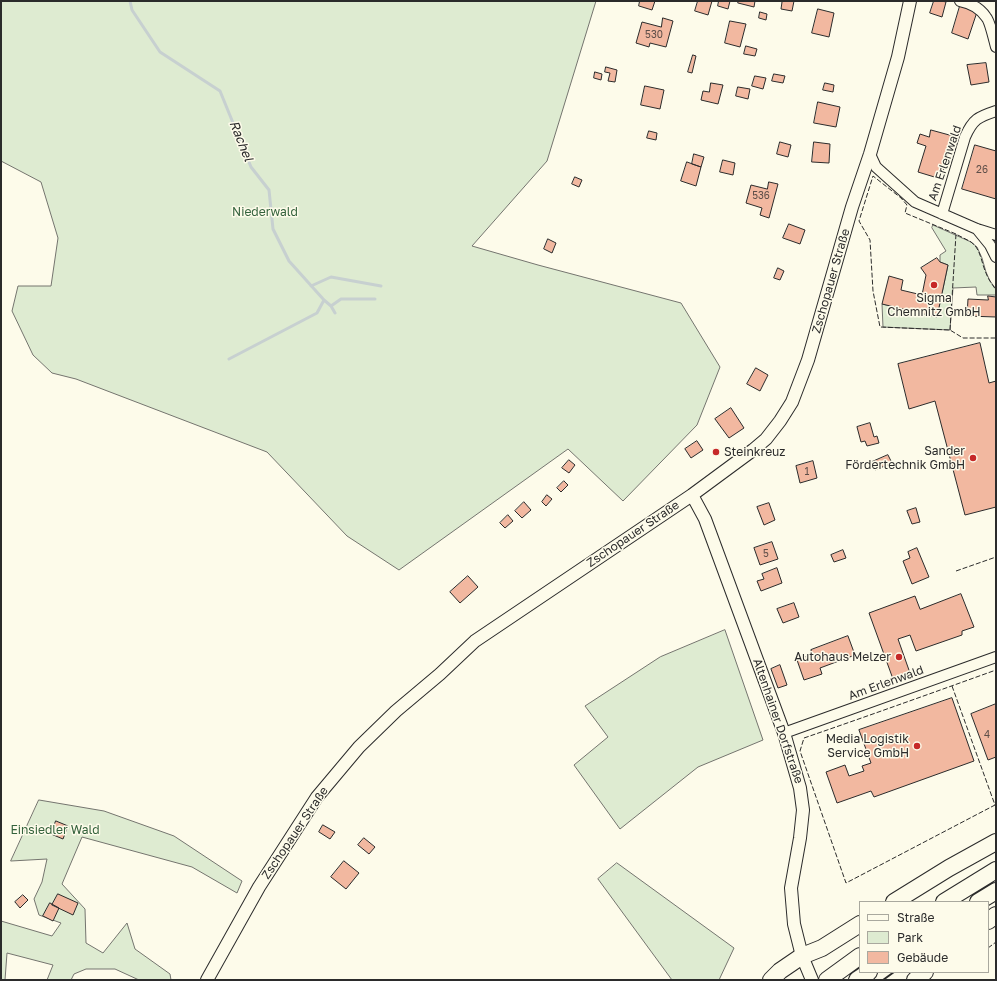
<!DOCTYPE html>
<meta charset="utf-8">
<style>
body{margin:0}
#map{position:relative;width:997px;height:981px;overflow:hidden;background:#fdfbea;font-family:"Golos Text",sans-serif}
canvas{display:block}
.frame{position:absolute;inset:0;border:2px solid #2b2b2b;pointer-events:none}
.legend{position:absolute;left:859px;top:901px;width:130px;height:72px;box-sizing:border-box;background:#fdfbea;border:1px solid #a9a89e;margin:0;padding:5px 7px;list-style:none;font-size:12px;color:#2b2b2b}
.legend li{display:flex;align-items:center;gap:8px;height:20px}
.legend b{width:20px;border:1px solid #a9a89e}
</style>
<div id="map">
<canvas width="997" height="981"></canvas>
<div class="frame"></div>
<ul class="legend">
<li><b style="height:5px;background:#fdfbea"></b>Straße</li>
<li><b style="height:11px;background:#deebd1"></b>Park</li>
<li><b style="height:11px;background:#f2b8a0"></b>Gebäude</li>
</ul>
</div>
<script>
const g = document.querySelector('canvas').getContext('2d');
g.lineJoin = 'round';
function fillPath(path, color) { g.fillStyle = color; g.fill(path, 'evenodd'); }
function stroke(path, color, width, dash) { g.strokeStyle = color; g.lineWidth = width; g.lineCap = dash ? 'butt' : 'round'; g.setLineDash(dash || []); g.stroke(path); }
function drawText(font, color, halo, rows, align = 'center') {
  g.font = font + ' "Golos Text",sans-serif'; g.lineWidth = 3; g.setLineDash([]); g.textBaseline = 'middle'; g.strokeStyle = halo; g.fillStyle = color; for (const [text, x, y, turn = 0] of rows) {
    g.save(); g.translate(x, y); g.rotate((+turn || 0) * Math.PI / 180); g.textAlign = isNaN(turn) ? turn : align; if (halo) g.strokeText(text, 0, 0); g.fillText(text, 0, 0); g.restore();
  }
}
const green = new Path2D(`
 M1 1H596L547 161 472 246 538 265 681 303 720 367 697 425 623 501 568 449 399 570 347 536 267 452 76 379 52 373 33 355 12 311 18 286H51L58 238 41 182 1 161Z
 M933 225 971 242 977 247 982 258 986 272 990 281 996 289V295H977L976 287 953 288 950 330 883 327 882 304 937 317 948 265 940 262V255L946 251 932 228Z
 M725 630 763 740 698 767 620 829 574 765 608 737 585 706 660 657Z
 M39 800 104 811 174 836 242 881 237 893 192 867 82 837 62 884 85 909 86 943 103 953 127 923 135 949 170 974 171 980H139L115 969H86L74 974 71 980H47L53 965 7 953 5 980H1V921L52 936 61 923 39 915 34 899 42 882 47 859 11 861Z
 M617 863 734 948 719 980H672L598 879Z`);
const stream = new Path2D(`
 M130 1 132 10 160 52 220 91 251 167 269 190 273 229 289 261 324 300 331 306 335 313
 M311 286 331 277 381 286
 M331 306 341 299H375
 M229 359 317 313 324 300`);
const building = new Path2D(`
 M640 1H655L652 10 639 6Z
 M698 1H712L708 15 695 11Z
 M719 1H730L728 9 718 6Z
 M739 1H755L754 7 738 3Z
 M776 1H794L792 11 781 9 782 2Z
 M934 1H942L946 2 942 17 930 13Z
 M960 6 977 12 968 39 952 33Z
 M818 9 834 13 829 37 812 33Z
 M760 12 767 14 766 20 759 18Z
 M663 18 673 21 666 47 650 43 649 47 636 43 642 22 661 27Z
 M730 21 746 24 740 47 725 43Z
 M746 46 757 49 755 56 744 54Z
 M693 55 696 56 692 73 688 72Z
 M986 63 989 82 971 85 967 65Z
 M606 67 617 70 615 82 608 81 610 73 605 72Z
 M595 72 602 74 601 80 594 78Z
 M774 74 785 76 783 83 772 81Z
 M755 76 766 78 763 89 752 86Z
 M711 83 723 85 718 104 701 100 703 91 709 92Z
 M825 83 834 85 833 92 823 90Z
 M645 86 664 90 660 109 641 105Z
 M738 87 750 89 748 99 736 96Z
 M818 102 840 107 836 127 814 123Z
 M931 130 953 136 941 179 918 172 926 146 917 143 920 134 929 137Z
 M649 131 657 133 656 140 647 138Z
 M780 142 791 145 788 157 777 154Z
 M814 142 830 144 829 163 812 162Z
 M975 145 996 151V199L962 189Z
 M694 154 704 157 701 167 692 164Z
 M723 160 735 163 733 175 720 172Z
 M687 162 701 167 696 186 681 181Z
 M575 177 582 180 579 187 572 184Z
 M769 182 778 184 769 218 760 215 762 208 746 203 751 185 767 189Z
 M789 224 805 230 800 244 783 238Z
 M548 239 556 243 552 253 544 249Z
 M937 258 940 262 948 265 937 317 882 304 889 276 903 280 901 290 922 295 926 275 921 268Z
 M778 268 784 271 780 280 774 278Z
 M988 296 996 297V317L967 316 968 299 988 300Z
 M980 343 989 383 996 381V507L965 515 935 401 909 409 898 364Z
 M756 368 768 375 760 391 747 384Z
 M731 408 744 428 729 438 715 419Z
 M870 423 874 437 877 436 879 443 867 446 865 441 861 442 857 427Z
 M697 441 703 450 691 458 685 449Z
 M888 455 892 463 875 470 872 462Z
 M569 460 575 465 569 473 562 468Z
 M813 461 817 478 800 483 796 466Z
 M564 481 568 485 561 492 557 488Z
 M547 495 552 499 546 506 542 502Z
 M524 502 531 510 522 518 515 511Z
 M769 503 775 520 764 525 757 507Z
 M916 508 920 522 912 524 907 511Z
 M508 515 513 521 505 528 500 523Z
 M772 542 778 559 760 565 754 548Z
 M917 548 929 577 912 584 903 561 910 558 908 552Z
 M843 550 846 558 834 562 831 555Z
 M777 568 782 583 761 591 757 581 764 579 762 574Z
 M468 576 478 587 460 603 450 592Z
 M961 594 974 627 962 631V635L916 651 910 635 898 639 910 673 893 679 869 613 915 596 920 609Z
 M794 603 799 617 783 623 777 609Z
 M848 636 855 655 820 668 822 674 804 680 797 660 812 654 811 650Z
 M780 665 787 685 778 688 771 669Z
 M952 698 974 761 874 797 871 791 837 803 826 772 845 765 849 776 864 771 862 766 871 763 859 730Z
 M996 704V757L988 760 971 714Z
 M56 821 68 826 63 839 51 834Z
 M323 825 335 832 330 839 319 832Z
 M364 838 375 847 369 854 358 845Z
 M344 861 359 873 346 889 331 877Z
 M58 894 78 903 73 915 52 905Z
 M23 895 28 900 20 908 15 902Z
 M50 903 59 908 53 921 43 916Z`);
const minor = new Path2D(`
 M960 1C970 3 980 8 986 17 990 21 994 40 996 47
 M870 154 876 167 915 202 977 229 996 235
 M942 214 965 137C973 119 978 117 996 111
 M977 229 990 245 996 257
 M784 733 996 657`);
const tertiary = new Path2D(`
 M692 495 705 519 753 649 784 733 800 788 803 810 800 838 791 888 794 924 802 956 812 980
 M207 980 259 887 317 797 359 747 396 711 440 674 475 641 692 495 753 450 766 439 780 421 792 402 808 360 852 207 870 154 898 57 910 1`);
const trunk = new Path2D(`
 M894 902 949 868 996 842
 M944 902 996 870
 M978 902 996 891
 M988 921 996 915
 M771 980 780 971 802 956 822 948 860 924
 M827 980 860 956
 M857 980 869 972
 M915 980 925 972`);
const fence = new Path2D(`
 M956 234 905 213 907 205 901 198 873 176 859 221 870 240 873 291 880 327 950 330 963 338H996
 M950 330 956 234C961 237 966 239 971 242 981 249 981 262 986 273 988 279 992 284 996 290
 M956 571 996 557
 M952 686 995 805 846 883 800 751 804 738C868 716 932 693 996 670
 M988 948 996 942`);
const wall = new Path2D(`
 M883 980 894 972`);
const markers = [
 [934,285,4,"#c62828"],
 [716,452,4,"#c62828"],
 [973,458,4,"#c62828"],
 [899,657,4,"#c62828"],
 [917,746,4,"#c62828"]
];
const numberNames = [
 ["530",654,35],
 ["26",982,170],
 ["536",761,196],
 ["1",807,472],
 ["5",766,554],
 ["4",987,735]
];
const streetNames = [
 ["Am Erlenwald",945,163,-71],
 ["Zschopauer Straße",831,281,-74],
 ["Zschopauer Straße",633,534,-34],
 ["Am Erlenwald",886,683,-20],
 ["Altenhainer Dorfstraße",778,721,71],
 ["Zschopauer Straße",295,833,-56]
];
const parkNames = [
 ["Niederwald",265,212],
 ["Einsiedler Wald",55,830]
];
const poiNames = [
 ["Sigma",934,298,"center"],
 ["Chemnitz GmbH",934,312,"center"],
 ["Sander",965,451],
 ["Fördertechnik GmbH",965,465],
 ["Steinkreuz",724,452,"left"],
 ["Autohaus Melzer",891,657],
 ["Media Logistik",909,739],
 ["Service GmbH",909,753]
];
const waterNames = [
 ["Rachel",241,141,68]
];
fillPath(green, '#deebd1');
stroke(green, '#74746e', 1);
stroke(stream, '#c7d0d0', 3);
fillPath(building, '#f2b8a0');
stroke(building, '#2b2b2b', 1);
stroke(minor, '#2b2b2b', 12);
stroke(tertiary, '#2b2b2b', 14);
stroke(trunk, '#2b2b2b', 18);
stroke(minor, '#fdfbea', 10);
stroke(tertiary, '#fdfbea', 12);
stroke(trunk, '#fdfbea', 16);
stroke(fence, '#2b2b2b', 1, [5, 2]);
stroke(wall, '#2b2b2b', 2);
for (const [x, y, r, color] of markers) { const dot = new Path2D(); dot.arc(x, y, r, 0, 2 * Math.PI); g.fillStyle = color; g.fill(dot); stroke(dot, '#fdfbea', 1.5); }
drawText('10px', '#5d4e48', null, numberNames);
drawText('12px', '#2b2b2b', '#fdfbea', streetNames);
drawText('12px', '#34623c', '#fdfbea', parkNames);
drawText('12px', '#2b2b2b', '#fdfbea', poiNames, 'right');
drawText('italic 13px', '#2b2b2b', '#fdfbea', waterNames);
</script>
